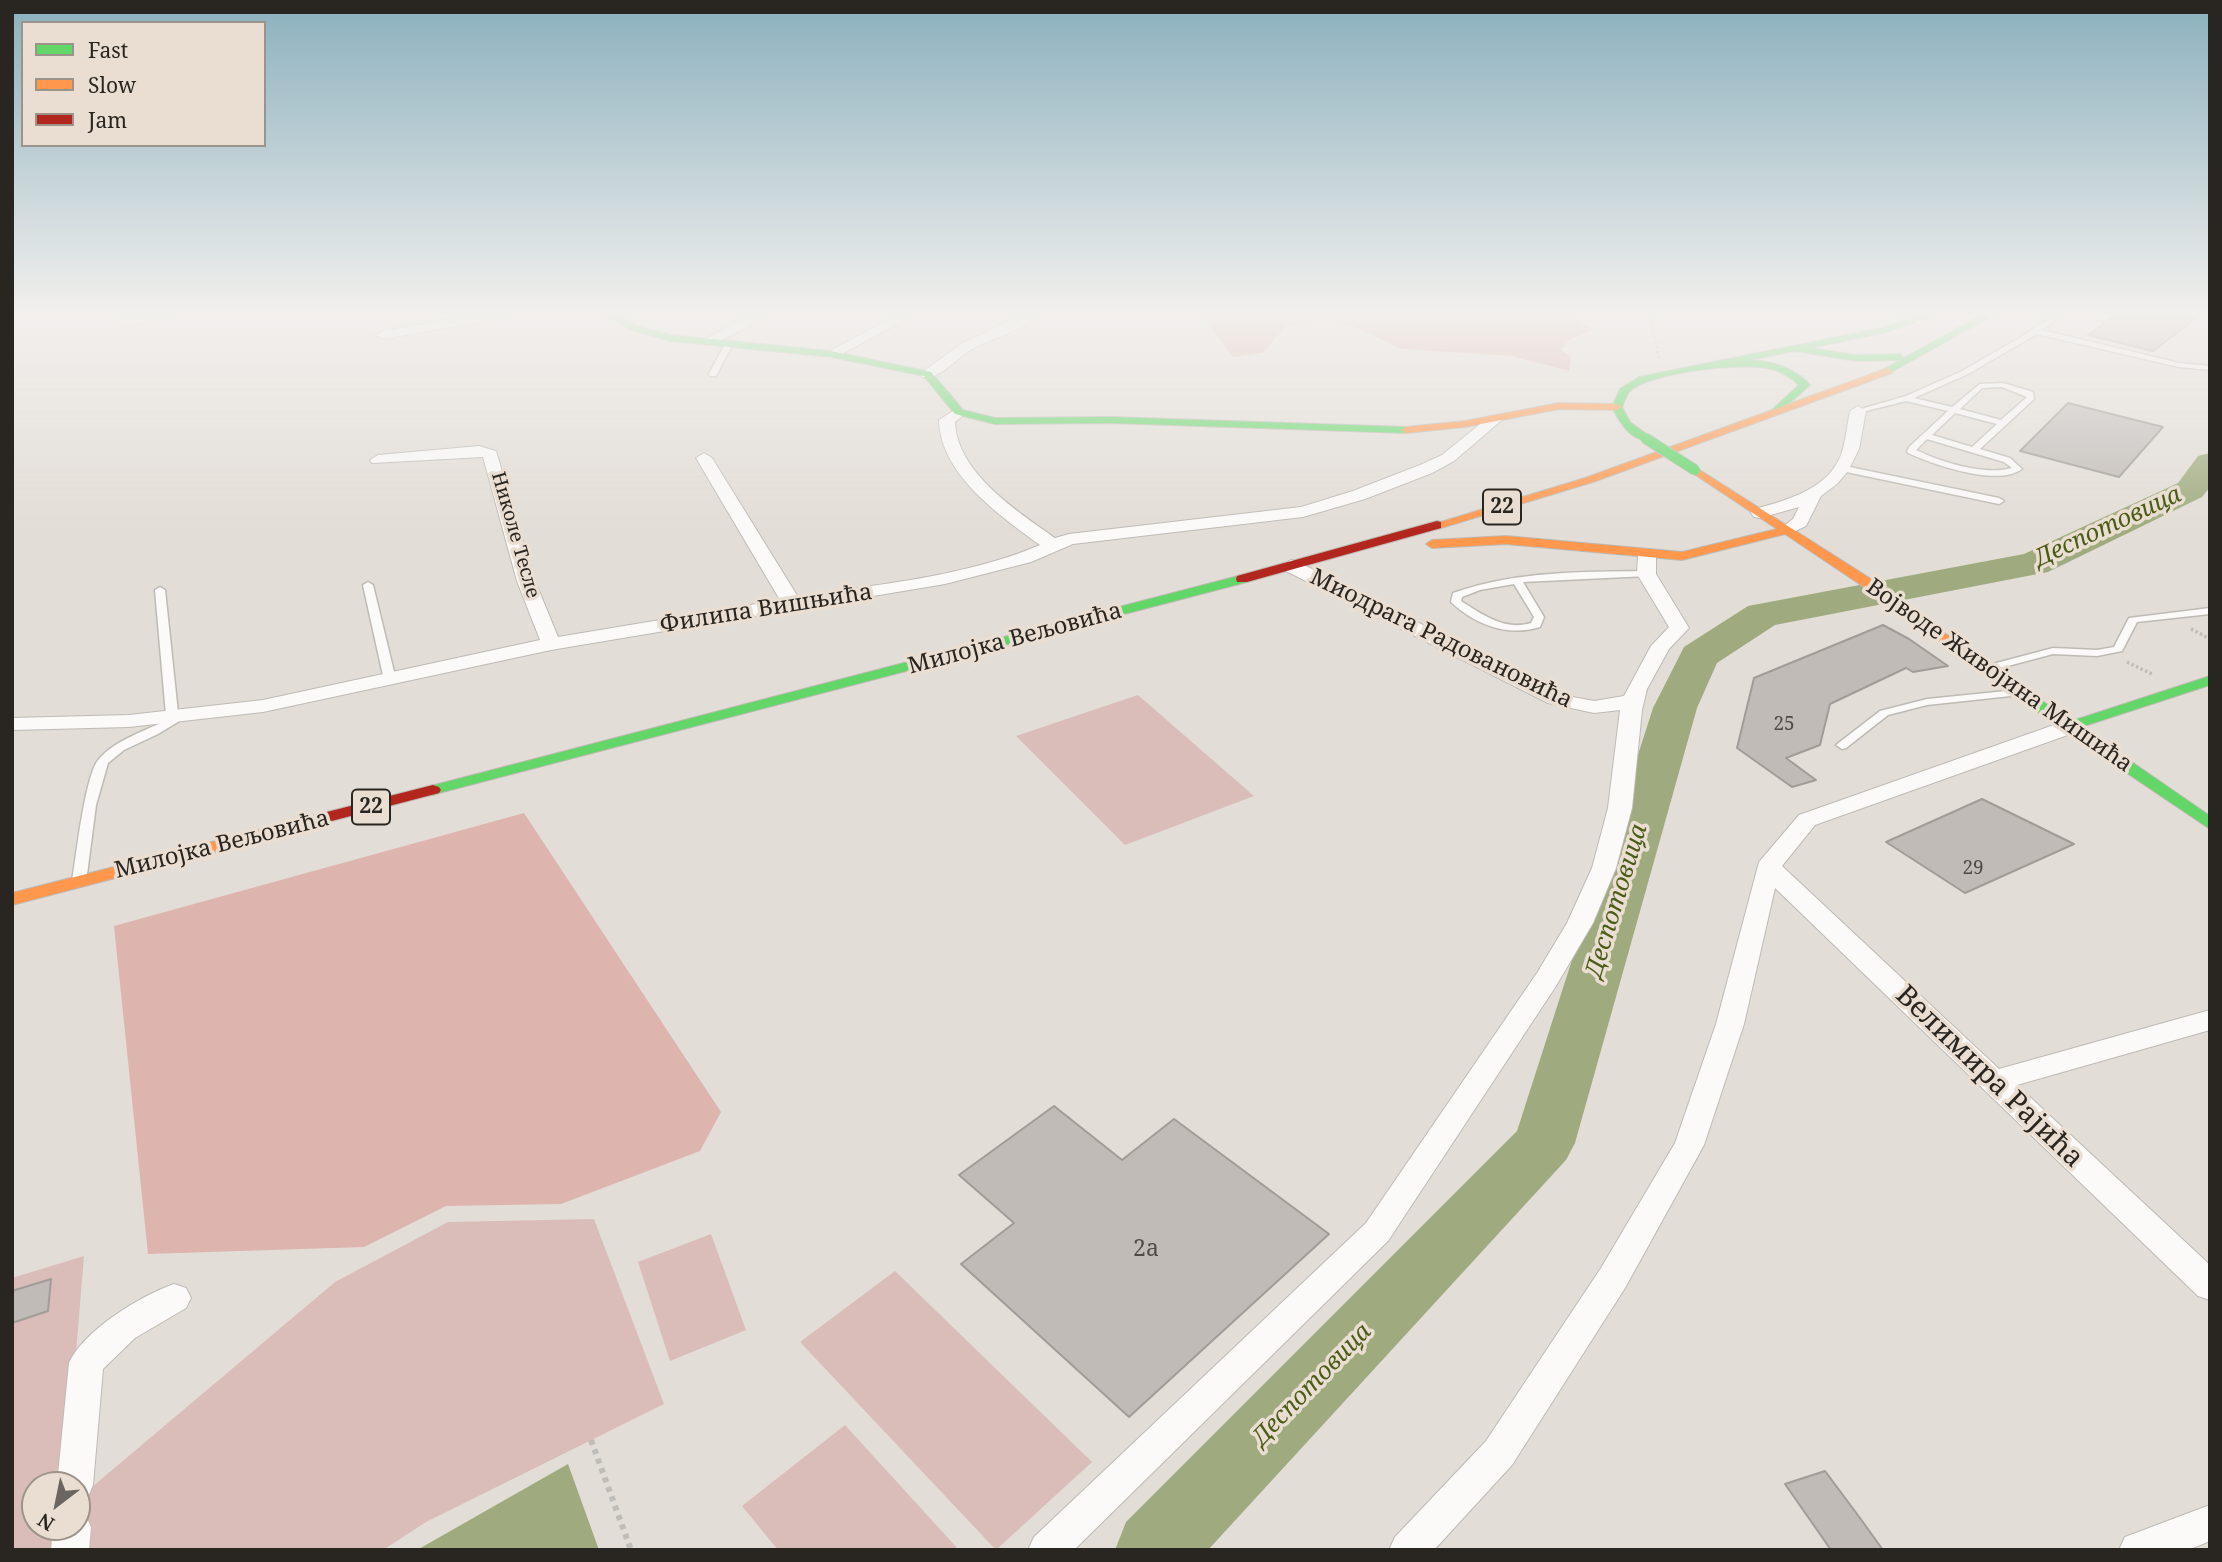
<!DOCTYPE html>
<meta charset="utf-8">
<style>
body{margin:0}
#map{position:relative;width:2222px;height:1562px;overflow:hidden;background:#e3ddd7;font-family:"Noto Serif",serif}
canvas{display:block}
.frame{position:absolute;inset:0;border:14px solid #292520;pointer-events:none}
.legend{position:absolute;left:21px;top:21px;width:245px;height:126px;box-sizing:border-box;background:#e9ded1;border:2px solid #9c948a;margin:0;padding:9px 12px;list-style:none;font-size:21px;color:#292520}
.legend li{display:flex;align-items:center;gap:14px;height:35px}
.legend b{width:35px;border:2px solid #9c948a}
.north{position:absolute;left:21px;top:1471px;width:70px;height:70px;box-sizing:border-box;background:#e9ded1;border:2px solid #9c948a;border-radius:50%;rotate:212deg;font-size:19px;font-weight:700;line-height:28px;text-align:center;color:#292520}
.north::after{content:'';display:block;margin:auto;width:24px;height:32px;background:#6a6560;clip-path:polygon(50% 0,100% 100%,50% 72%,0 100%)}
</style>
<div id="map">
<canvas width="2222" height="1562"></canvas>
<div class="frame"></div>
<ul class="legend">
<li><b style="height:9px;background:#63d668"></b>Fast</li>
<li><b style="height:9px;background:#ff974d"></b>Slow</li>
<li><b style="height:9px;background:#b3261e"></b>Jam</li>
</ul>
<div class="north">N</div>
</div>
<script>
const g = document.querySelector('canvas').getContext('2d');
g.lineJoin = 'round';
function fillPath(path, color) { g.fillStyle = color; g.fill(path, 'evenodd'); }
function stroke(path, color, width, dash) { g.strokeStyle = color; g.lineWidth = width; g.lineCap = dash ? 'butt' : 'round'; g.setLineDash(dash || []); g.stroke(path); }
function drawText(font, color, halo, rows, align = 'center') {
  g.font = font + ' "Noto Serif",serif'; g.lineWidth = 7; g.setLineDash([]); g.textBaseline = 'middle'; g.strokeStyle = halo; g.fillStyle = color; for (const [text, x, y, turn = 0] of rows) {
    g.save(); g.translate(x, y); g.rotate((+turn || 0) * Math.PI / 180); g.textAlign = isNaN(turn) ? turn : align; if (halo) g.strokeText(text, 0, 0); g.fillText(text, 0, 0); g.restore();
  }
}
const green = new Path2D(`
 M1138 695 1254 796 1125 845 1016 736Z
 M594 1219 664 1404 426 1522 383 1550H81L86 1492 335 1282 448 1222Z
 M711 1234 746 1330 670 1361 638 1262Z
 M84 1256 65 1485H35V1527H61L59 1550H12V1278Z
 M895 1271 1092 1462 996 1550 800 1342Z
 M845 1425 959 1550H778L742 1506Z`);
const forest = new Path2D(`
 M1203 312H1562L1594 330 1569 340 1561 350 1571 357 1569 371 1511 356 1401 349 1357 328 1326 319 1286 326 1263 353 1233 357 1204 318Z
 M524 813 721 1112 700 1151 561 1204 446 1206 364 1247 148 1254 114 926Z`);
const water = new Path2D(`
 M568 1464 599 1550H417Z`);
const river = new Path2D(`
 M2210 453V487L2202 497 2048 572 1775 625 1717 663 1697 708 1575 1143 1566 1160 1208 1550H1115L1126 1522 1517 1131 1653 708 1684 647 1748 606 2024 554 2178 483 2198 456Z`);
const building = new Path2D(`
 M2120 312H2204L2153 351 2088 335Z
 M2068 403 2163 427 2119 477 2020 451Z
 M1883 625 1909 639 1948 666 1913 672 1906 668 1830 704 1820 745 1786 758 1816 780 1792 787 1737 748 1754 678Z
 M1982 799 2074 844 1965 893 1886 842Z
 M1054 1106 1122 1160 1174 1119 1329 1234 1129 1417 961 1264 1014 1223 959 1175Z
 M51 1279 48 1311 12 1323V1291Z
 M1825 1471 1860 1518 1883 1550H1831L1785 1484Z`);
const pathFar2 = new Path2D(`
 M1649 312 1659 359`);
const pathFar1 = new Path2D(`
 M2191 629 2210 639
 M2127 662 2154 675`);
const path = new Path2D(`
 M591 1440 631 1550`);
const lane = new Path2D(`
 M2059 312H2067L2042 330 2179 363 2210 366V370L2179 367 2037 334 1968 374 1914 398 1952 407 1980 384 2003 383 2033 392 2034 399 1980 449 2010 458 2022 469C1998 487 1934 465 1908 453L1907 451 1910 446 1948 411 1906 401 1858 413 1854 411 1906 396 1962 371 2016 340ZM2002 387 2027 397 2001 420 1960 409 1982 388ZM1955 413 1997 424 1972 447 1932 435ZM1927 439 2004 462 2012 468C1985 476 1941 462 1916 450Z
 M727 340 734 342 716 376H710L709 374Z
 M1840 465 1999 498 2004 501 1999 504 1837 470V466Z
 M1644 571 1648 572V576L1523 582 1544 617 1540 627C1508 637 1475 625 1451 602L1453 593C1515 571 1580 572 1644 571ZM1514 584 1534 617 1531 623C1505 631 1483 615 1461 601L1462 597 1480 590Z
 M368 582 373 585 396 680 390 683 384 680 363 585Z
 M160 587 165 590 178 713 185 711 191 714 158 734 124 750 108 763 96 805 86 882 79 886 74 885 72 882C76 858 85 774 99 759 116 739 147 731 170 718L166 715 155 590Z
 M2210 608V614L2137 622 2122 651 2097 656 2053 654 1989 671 1983 668 1985 666 2053 648 2097 650 2114 647 2129 618Z
 M2016 690 2022 693 2020 695 1927 705 1888 715 1846 748 1842 749 1836 745 1880 711 1927 699Z`);
const street = new Path2D(`
 M157 312H185L130 326 123 322 125 319Z
 M488 312H519L513 316 383 339 376 335 383 331Z
 M757 312H775L716 343 711 344 704 340Z
 M903 312H920L836 357 831 358 824 354Z
 M1027 312H1041C1024 333 991 337 969 351 956 359 938 381 922 377L920 374 961 344Z
 M1886 312H1906L1925 321 1918 325Z
 M1858 406 1866 411 1859 449 1848 471 1837 484 1821 496 1806 526 1787 535 1778 530 1793 519 1799 507 1760 518 1754 517 1751 513 1754 509C1786 501 1828 489 1841 455 1846 441 1847 425 1850 411Z
 M959 407 967 412 955 422C957 473 1017 511 1055 538L1069 534 1301 507 1353 491 1420 465 1442 455 1490 416H1500L1503 419 1454 461 1432 473 1365 499 1303 517 1073 544 1031 562 945 584 551 650 263 712 129 727 12 730V718L129 715 263 700 540 640 517 581 483 457 372 463 370 460 378 455 479 446 496 451 535 581 558 637 780 600 696 458 704 453 712 458 798 597C878 584 965 577 1040 545 1000 516 940 474 939 420Z
 M1647 549 1656 554V574L1689 628 1669 649 1647 689 1642 710 1632 808 1616 868 1593 923 1556 986 1388 1241 1074 1550H1028L1034 1537 1366 1223 1537 973 1567 923 1592 868 1608 808 1620 710 1594 713 1548 703 1284 570 1282 566 1291 560 1298 562 1562 695 1594 701 1624 696 1651 646 1669 627 1637 574 1638 554Z
 M2068 720 2076 722 2079 727 2076 732 1815 825 1782 866 1999 1069 2210 1010V1030L2017 1085 2210 1265V1300L2198 1296 1775 888 1744 1024 1704 1145 1625 1288 1512 1465 1434 1550H1389L1395 1537 1486 1441 1601 1268 1675 1143 1716 1024 1759 862 1799 815Z
 M174 1284 186 1288 191 1298 186 1308 135 1338 103 1369 93 1485 88 1497 77 1502V1485H57L69 1363C84 1330 140 1296 174 1284Z
 M2210 1505V1541L2188 1550H2119L2125 1537Z
 M77 1511 85 1514 91 1527 89 1550H51L53 1527H77Z`);
const fast = new Path2D(`
 M599 312H611L638 326 671 335 831 351 931 372 963 410 995 418 1111 417 1406 427 1411 430 1406 433 1111 423 995 424 955 414 924 376 831 357 670 341 632 330Z
 M1931 312H1946L1886 332 1811 348 1856 355 1900 354 1904 358 1987 312H1999L1888 374 1883 371 1884 369 1901 360 1856 361 1795 351 1749 360C1773 361 1794 367 1810 385L1777 414 1772 411 1773 409 1799 385C1791 377 1782 372 1771 369 1744 362 1648 372 1629 392 1626 396 1624 403 1622 407L1630 422 1649 436V440C1631 442 1619 421 1612 407L1620 389 1639 377 1881 328Z
 M1242 575 1247 576V582L439 793 433 795 425 790 427 787Z
 M1969 652 2072 721 2210 676V685L2081 727 2210 816V829L2063 730 1964 659 1962 656 1964 653Z`);
const slow = new Path2D(`
 M1888 368 1893 371 1892 373 1593 482 1441 528 1437 529 1431 525 1585 478Z
 M1559 403 1617 404 1622 407 1617 410 1559 409 1465 427 1406 433 1401 430 1406 427 1465 421Z
 M1695 467 1871 579 1976 656 1974 659H1964L1861 585 1785 534 1682 560 1506 544 1432 548 1426 544 1432 540 1506 536 1682 552 1777 529 1691 472 1689 470Z
 M274 826 280 827 282 831 280 835 12 905V893Z`);
const jam = new Path2D(`
 M1437 521 1441 522V528L1247 582H1237L1236 579 1237 576Z
 M433 785 439 787 441 790 439 793 274 836 266 831 268 827Z`);
const fastBridge = new Path2D(`
 M1645 438 1695 470`);
const farStreetnames = [
 ["Николе Тесле",515,535,74]
];
const numberNames = [
 ["25",1784,725],
 ["29",1973,869]
];
const shields = [
 [1502,507,38],
 [371,807,38]
];
const shieldNames = [
 ["22",1502,507],
 ["22",371,807]
];
const streetNames = [
 ["Филипа Вишњића",766,609,-9],
 ["Милојка Вељовића",1015,639,-15],
 ["Миодрага Радовановића",1441,639,26],
 ["Војводе Живојина Мишића",1999,676,35],
 ["Милојка Вељовића",222,845,-14]
];
const nearNumbernames = [
 ["2a",1146,1249]
];
const waterNames = [
 ["Деспотовица",2108,527,-25],
 ["Деспотовица",1617,901,-73],
 ["Деспотовица",1312,1385,-46]
];
const nearStreetnames = [
 ["Велимира Рајића",1989,1077,44]
];
fillPath(green, '#dabdb9');
fillPath(forest, '#deb4af');
fillPath(water, '#9fab7e');
fillPath(river, '#9fab7e');
fillPath(building, '#c1bbb7');
stroke(building, '#a19c97', 2);
stroke(lane, '#bebab4', 3);
stroke(street, '#bebab4', 2);
stroke(fast, '#bebab4', 2);
stroke(slow, '#bebab4', 2);
stroke(jam, '#bebab4', 2);
stroke(pathFar2, '#bebdb9', 2.5, [2.5, 2.5]);
stroke(pathFar1, '#bebdb9', 3.5, [2.5, 2.5]);
stroke(path, '#bebdb9', 6, [5, 5]);
fillPath(lane, '#fbfaf9');
fillPath(street, '#fbfaf9');
fillPath(fast, '#63d668');
fillPath(slow, '#ff974d');
fillPath(jam, '#b3261e');
stroke(fastBridge, '#bebab4', 12, []);
stroke(fastBridge, '#63d668', 10);
const sky = g.createLinearGradient(0, 0, 0, 531);
sky.addColorStop(0, '#8bb0be');
sky.addColorStop(0.59, '#f2f0ed');
sky.addColorStop(1, '#f2f0ed00');
g.fillStyle = sky;
g.fillRect(0, 0, 2222, 531);
drawText('19px', '#292520', '#e9ded1', farStreetnames);
drawText('19px', '#4f4a46', null, numberNames);
for (const [x, y, w] of shields) { const box = new Path2D(); box.roundRect(x - w / 2, y - 17.5, w, 35, 5); g.fillStyle = '#e9ded1'; g.fill(box); stroke(box, '#292520', 2); }
drawText('bold 21px', '#292520', null, shieldNames);
drawText('23px', '#292520', '#e9ded1', streetNames);
drawText('23px', '#4f4a46', null, nearNumbernames);
drawText('italic 24px', '#4a5c18', '#e9ded1', waterNames);
drawText('28px', '#292520', '#e9ded1', nearStreetnames);
</script>
